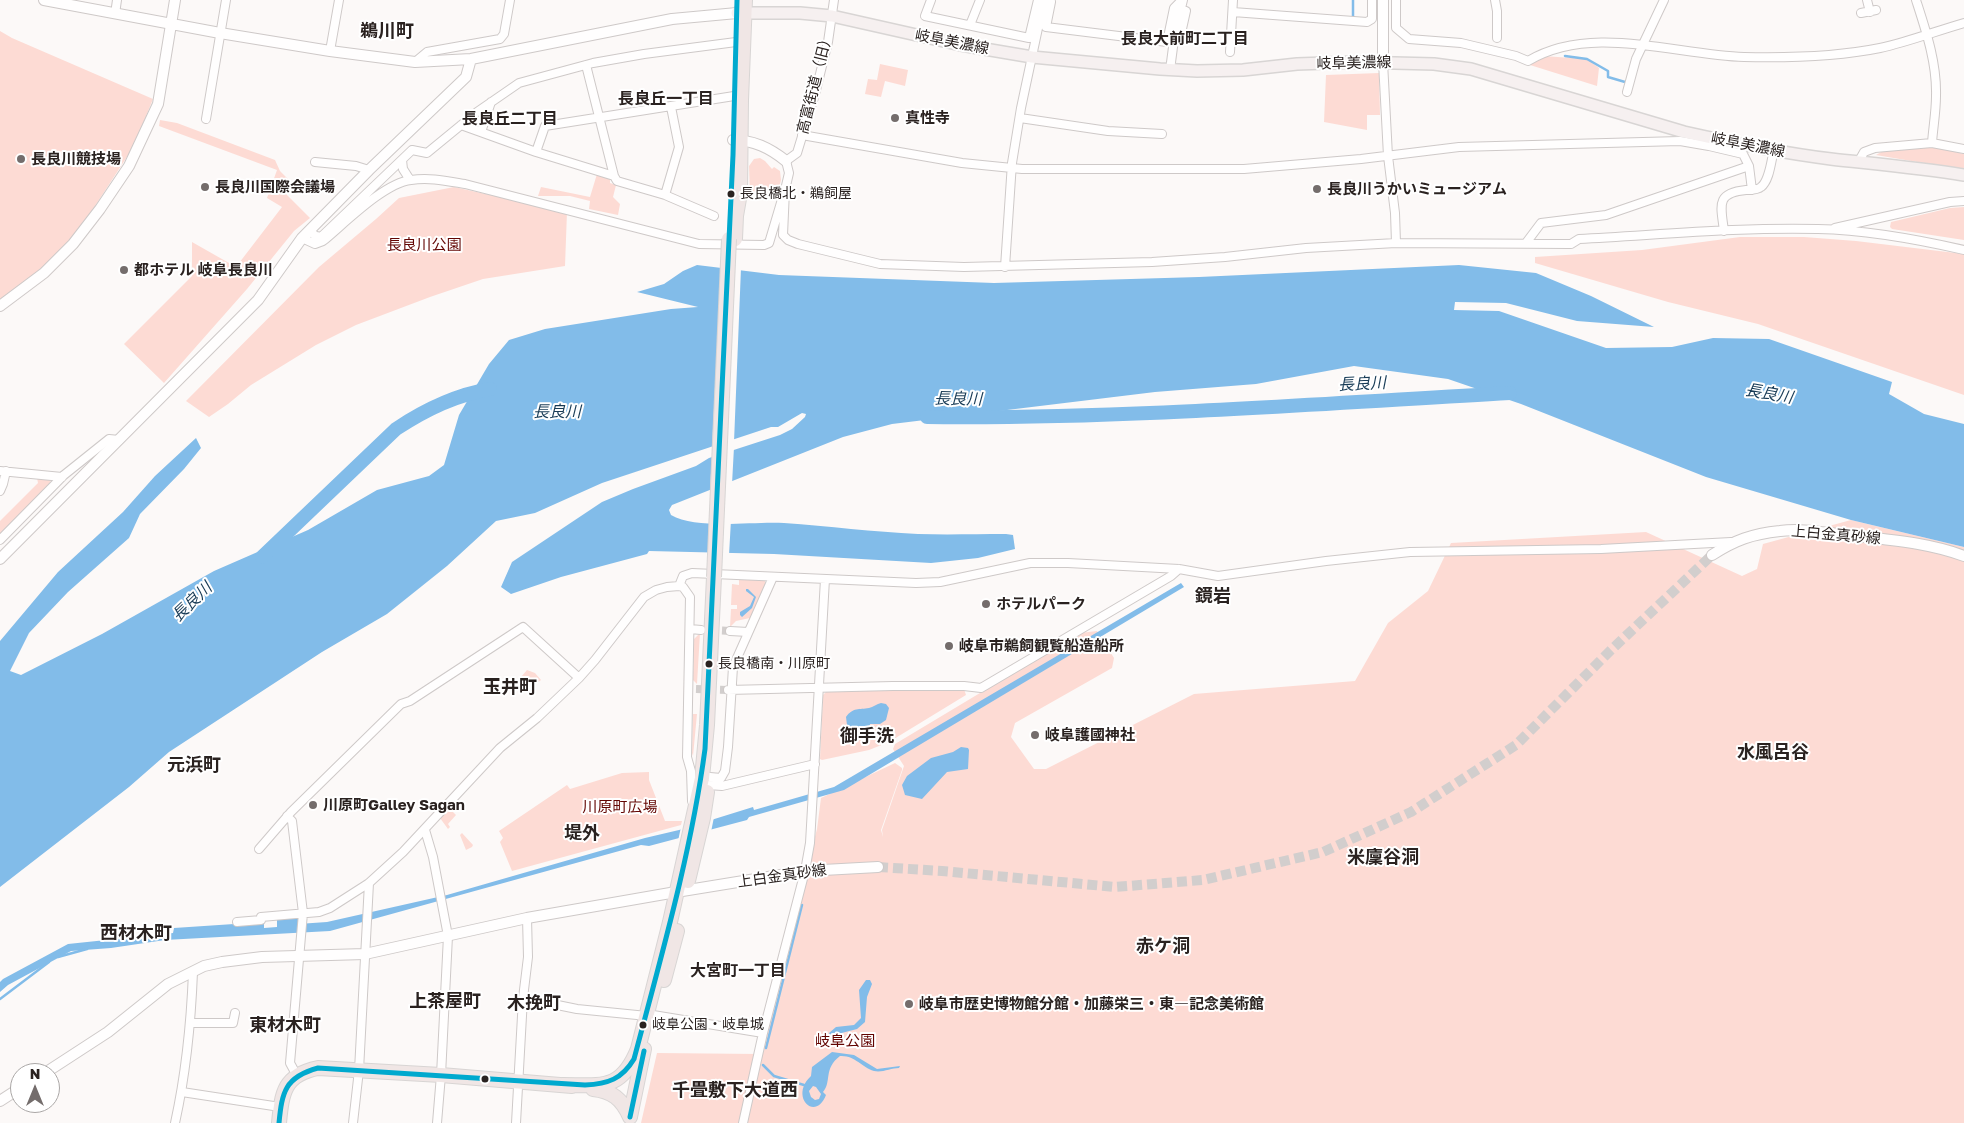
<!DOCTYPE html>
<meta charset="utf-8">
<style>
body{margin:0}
#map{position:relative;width:1964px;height:1123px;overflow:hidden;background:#fcf9f8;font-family:"Golos Text",sans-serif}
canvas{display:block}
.north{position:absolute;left:10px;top:1063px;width:50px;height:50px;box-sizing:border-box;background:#fff;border:1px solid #aaa7a6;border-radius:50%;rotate:0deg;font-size:14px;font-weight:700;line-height:20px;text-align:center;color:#2a2220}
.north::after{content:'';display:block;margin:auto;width:18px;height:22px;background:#746d6c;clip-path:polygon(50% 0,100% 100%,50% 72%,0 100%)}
</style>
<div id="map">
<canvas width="1964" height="1123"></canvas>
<div class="north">N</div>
</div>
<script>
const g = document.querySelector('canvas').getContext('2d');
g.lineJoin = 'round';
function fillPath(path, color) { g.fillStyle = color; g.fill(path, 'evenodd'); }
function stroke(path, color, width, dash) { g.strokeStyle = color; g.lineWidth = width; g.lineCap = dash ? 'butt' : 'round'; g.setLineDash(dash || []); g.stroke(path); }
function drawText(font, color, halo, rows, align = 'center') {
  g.font = font + ' "Golos Text","Noto Sans JP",sans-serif'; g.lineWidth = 4; g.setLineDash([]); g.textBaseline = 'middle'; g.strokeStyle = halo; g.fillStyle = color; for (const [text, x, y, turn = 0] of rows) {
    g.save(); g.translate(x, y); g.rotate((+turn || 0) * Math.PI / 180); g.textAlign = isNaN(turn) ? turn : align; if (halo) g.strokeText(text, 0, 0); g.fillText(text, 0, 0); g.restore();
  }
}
const green = new Path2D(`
 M0 31 12 38 153 99 134 146 73 240 31 277 0 301Z
 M1543 56 1587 59 1599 68 1597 86 1530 65Z
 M880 64 908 70 905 86 885 81 881 97 865 94 868 79 877 80Z
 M1379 73 1380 115H1367V130L1324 122 1326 75Z
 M160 120 177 123 275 160 280 171 289 180 281 189 310 218 294 231 247 289 164 383 124 344 192 276V242L236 267 282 207 267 198 277 170 159 126Z
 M1934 147 1964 154V170L1876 155 1883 151Z
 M760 158 765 161 772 169 774 167 780 171 781 180 776 199C767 192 760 194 750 195L749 166 754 159Z
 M597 174 610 178V183L616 185 613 197 620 204 618 215 589 209 590 201 570 196H538L541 187 590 197Z
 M454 187 567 212 565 266 483 279 430 297 356 325 316 345 251 385 228 404 209 417 186 401 319 267 376 219 399 198Z
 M1964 207V240L1892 229 1890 227 1891 222 1950 208Z
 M1740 237H1804L1856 241 1964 254V395L1758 324 1668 302 1535 263V257L1642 250Z
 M37 478 50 479 51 484 0 535V521L38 483Z
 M1851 520 1964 547V1123H641L657 1053 759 1054 763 1033 817 829 821 798 895 763 902 768V770L881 830 883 837 882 830 904 766 893 749 895 744 1080 633 1097 631 1114 658 1112 668 1015 723 1011 737 1034 769H1046L1194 694 1355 681 1388 623 1428 591 1451 543 1646 532 1742 576 1757 569 1763 544Z
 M739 578 763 579 765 581V587L750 618 736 621 730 627 731 609H737V605H731L732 584 739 585Z
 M700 633 697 684 693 680 694 639Z
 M527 670 535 673 541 680 537 683 534 680 531 683 521 677Z
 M964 689 966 695 889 742 869 750 822 760 820 759 823 695 827 691Z
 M693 714H697L693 756 692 753Z
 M649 772V780L665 821H682L681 825 512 871 500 842 503 838 499 831 567 785 570 789 622 773Z
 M448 807 456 815 448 824 450 827 448 829 440 818Z
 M462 833 473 845 472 847 466 850 460 835Z`);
const water = new Path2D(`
 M697 265 779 275 994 283 1199 277 1459 265 1536 273 1591 296 1654 327 1577 321 1506 303 1455 302 1454 310 1499 311 1606 348 1672 347 1713 338 1769 339 1892 382 1889 394 1924 414 1964 424V547L1851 520 1706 477 1521 404 1448 379 1354 366 1256 384 1155 392 892 424 843 437 672 505 669 510 671 515C697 530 753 521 784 523 829 526 873 532 918 534 947 535 977 534 1006 534L1013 535 1015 549 978 558 931 563 774 554 649 551 647 554 561 577 511 594 501 587 512 562 602 502 633 489 696 466 709 458 780 435 792 429 805 417 806 414 802 413 778 427H771L602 483 535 513 496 521 447 566 387 614 322 652 169 752 129 787 0 887V641L58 572 123 512 155 476 196 438 201 448 184 469 140 514 129 538 68 592 29 633 10 671 21 675 102 634 214 571 308 530 377 490 429 476 444 465 459 415 489 364 509 340 545 329 671 309 698 307 637 292 664 284 683 271Z
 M1181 583 1184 587 844 790 749 817 747 820 649 846 641 845 330 931 165 940 111 948 71 951 8 985 0 992V982L3 979 68 944 173 933 174 928 264 922V928L277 927V919H298V924L327 922 447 895 645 838 679 830 753 807 754 810 834 787Z
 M746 589H748L756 597 752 608 742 617 740 615V612L750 606 754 597 746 591Z
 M881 703 886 704 889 708 886 720 880 724H870C869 740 858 740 845 735L844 732 847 725 846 717C853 707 859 710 869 708 873 707 877 704 881 703Z
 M961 747 968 748 969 750 968 769 947 772 922 799 905 795 902 785 907 776 931 758 953 752Z
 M866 980H870L872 984 867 997 865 1022 857 1029 830 1036 829 1033 836 1027 854 1025 861 1018 859 990Z
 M832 1052 854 1055 877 1069 900 1066 899 1068C891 1068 882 1073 874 1071 861 1067 855 1055 840 1056 823 1069 832 1082 823 1092L826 1095C815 1123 789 1096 811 1076L812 1067ZM813 1086 816 1087 821 1094 819 1099 815 1100 811 1097 809 1091Z`);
const pier = new Path2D(`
 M721 265 741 268 734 442 712 449Z
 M734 447 732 484 710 492 712 454Z
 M709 520H731L729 555H708Z
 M714 817 711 832 678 841 681 827Z`);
const stream = new Path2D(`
 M1353 0V17
 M1565 56 1587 59 1608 71V77L1625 82
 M58 957 87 949
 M0 999 49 962
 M766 1048 802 905
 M763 1065 774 1076 804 1085`);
const river = new Path2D(`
 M927 417C1122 419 1316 404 1510 393
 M262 557 396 429C426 409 455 395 490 389`);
const streetTunnel = new Path2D(`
 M710 630 730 631
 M696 689 728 690`);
const secondaryTunnel = new Path2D(`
 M878 867 942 871 1115 887 1203 880 1323 852 1411 812 1516 745 1611 650 1712 555`);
const street = new Path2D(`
 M834 0 828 42 815 94 797 153 786 161 789 173 785 190 783 235 788 240 798 244 880 264 964 267 1152 262 1225 257 1306 248 1396 243 1571 244 1579 239C1658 235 1739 227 1818 229 1867 230 1916 239 1964 250
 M931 0 925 16 1029 38 1038 0
 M1041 0 1051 2 1046 27 1167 42 1174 8 1182 0
 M1396 0V28L1409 39 1461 43 1516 56 1528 61C1592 23 1675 55 1744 57 1789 58 1836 57 1880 48 1908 42 1936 31 1964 23
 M1495 0 1497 11V38
 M1867 0 1870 12
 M1916 0C1926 31 1937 63 1936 96 1936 112 1933 128 1932 143
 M1180 9 1186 11 1180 38
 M1233 12 1367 22 1372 19V0
 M1861 13 1876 10
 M115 14 117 0
 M970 25 980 0
 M330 51 339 0
 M1230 52 1233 0
 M415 62 427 52 500 39 504 34 510 0
 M1383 62 1388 156 1395 213 1396 243
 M586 65 614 176
 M1170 70 1175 32 1183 0
 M1627 92 1636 59 1664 0
 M1020 118 1108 131 1162 134
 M206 119 226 0
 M461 125 536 152 614 176 617 181 665 195 714 216
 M481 132 491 102
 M802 135 962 163 1022 169H1244L1361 159 1459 147 1680 141 1709 146 1743 154 1749 166 1752 190
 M536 152 545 126 734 96
 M402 160 403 169 410 180
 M1859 161 1864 152 1875 148 1932 143 1964 149
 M315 162 356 166 369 170
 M665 195 679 147 671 107
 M1835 228 1950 202 1964 201
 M309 231 316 236 321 237 412 150 427 153 477 112 519 83 593 63 644 54 736 42
 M1724 231C1721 206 1715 193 1746 190 1751 190 1758 190 1761 187 1770 180 1771 160 1774 150
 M302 238 315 244 323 241C345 223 384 183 411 180 429 177 447 181 465 184L699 244 764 245 769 243 783 196
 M1526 243 1541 223 1606 215 1749 166
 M1005 267 1012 163 1021 108 1044 0
 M0 471 62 477
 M0 491 3 484 6 471
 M0 540 64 475 109 439 119 440
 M679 586 683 576 692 573 916 583 940 582 1030 563H1068L1179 569 1218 576 1326 561 1410 552 1601 549 1731 542
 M690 629 701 630
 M730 631 748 632
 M728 690 893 686H964L981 688 1171 576 1179 569
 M710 777 721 778 725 771 728 747 733 667 773 577
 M708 785 722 786 815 764
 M287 816 292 821 303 913 290 1063 296 1074
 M425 830 433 857 448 936 441 1075 437 1123
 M259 849 291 812 401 704 410 701 523 627 579 678
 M237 922 261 920V917L319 912 330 908 369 883 403 852 500 748 537 718 579 678 595 660 644 597 656 590 667 587 679 586 683 587 690 597 687 757 691 771 692 801
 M523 998 577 1009 647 1016
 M653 1015 763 1033
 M191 1023H233L235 1013
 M182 1092 280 1107
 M175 1123C186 1073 191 1023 193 972
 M353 1123 359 1070 369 883
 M516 1123 523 998 528 957 527 918
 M743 1123 763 1033 805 871 810 843 825 579`);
const secondary = new Path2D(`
 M44 0 220 33 330 51 415 62 471 59 672 19 737 13
 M1383 0V62
 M733 140C754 140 770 148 786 161
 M0 306 44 273 73 244 100 209 129 166 158 104 175 0
 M1712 555C1735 540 1752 534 1780 531 1802 528 1826 533 1848 535 1887 540 1927 542 1964 556
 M0 559 258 300 302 238 369 170 466 77 471 59
 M45 1073 108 1032 168 984 204 966 222 962 262 957 365 954 527 918 676 892 805 871 878 867
 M0 1101 20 1088`);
const primary = new Path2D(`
 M737 13H800L832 16 961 45 1032 57 1160 69 1197 71 1243 70 1297 64 1355 62 1434 64 1471 69 1684 132C1733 143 1782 153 1831 159 1876 164 1920 168 1964 175`);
const highway = new Path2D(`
 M735 239 736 216 740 193 741 100 745 0
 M688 881 703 818 707 792
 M664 980 677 931
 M563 1085C602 1085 621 1091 638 1049L670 922 702 778 707 725 714 577
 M593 1089C612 1091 622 1099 630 1117
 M630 1117 644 1049
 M279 1123C282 1092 284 1075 318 1068L441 1075 572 1086`);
const highwayBridge = new Path2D(`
 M714 577 729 239`);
const bus1 = new Path2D(`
 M630 1117 644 1051
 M279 1123C282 1092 285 1077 318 1068L585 1085C608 1084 622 1079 634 1059 661 957 691 854 705 749L733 155 737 0`);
const markers = [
 [895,118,5,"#746d6c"],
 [21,159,5,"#746d6c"],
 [205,187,5,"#746d6c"],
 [1317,189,5,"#746d6c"],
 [731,194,4.5,"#2a2220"],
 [124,270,5,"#746d6c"],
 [986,604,5,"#746d6c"],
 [949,646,5,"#746d6c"],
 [709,664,4.5,"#2a2220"],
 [1035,735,5,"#746d6c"],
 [313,805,5,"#746d6c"],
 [909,1004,5,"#746d6c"],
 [643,1025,4.5,"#2a2220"],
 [485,1079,4.5,"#2a2220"]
];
const busNames = [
 ["長良橋北・鵜飼屋",740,194],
 ["長良橋南・川原町",718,664],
 ["岐阜公園・岐阜城",652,1025]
];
const streetNames = [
 ["岐阜美濃線",952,42,11],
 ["岐阜美濃線",1354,63,-1],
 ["高富街道（旧）",815,83,-76],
 ["岐阜美濃線",1748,145,11],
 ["上白金真砂線",1836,535,5],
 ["上白金真砂線",782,876,-8]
];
const poiNames = [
 ["真性寺",905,118],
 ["長良川競技場",31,159],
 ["長良川国際会議場",215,187],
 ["長良川うかいミュージアム",1327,189],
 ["都ホテル 岐阜長良川",134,270],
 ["ホテルパーク",996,604],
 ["岐阜市鵜飼観覧船造船所",959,646],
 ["岐阜護國神社",1045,735],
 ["川原町Galley Sagan",323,805],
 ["岐阜市歴史博物館分館・加藤栄三・東―記念美術館",919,1004]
];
const parkNames = [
 ["長良川公園",424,245],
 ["川原町広場",620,807],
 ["岐阜公園",845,1041]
];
const neighbourhoodNames = [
 ["長良大前町二丁目",1185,39],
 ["長良丘一丁目",666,99],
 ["長良丘二丁目",510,119],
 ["大宮町一丁目",738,971]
];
const waterNames = [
 ["長良川",1362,384,-3],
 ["長良川",1769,394,10],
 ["長良川",958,399,1],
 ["長良川",557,412],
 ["長良川",192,602,-44]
];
const quarterNames = [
 ["鵜川町",387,31],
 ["鏡岩",1213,596],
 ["玉井町",510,687],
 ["御手洗",867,736],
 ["水風呂谷",1773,752],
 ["元浜町",194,765],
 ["堤外",582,833],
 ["米廩谷洞",1383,857],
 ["西材木町",136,933],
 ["赤ケ洞",1163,946],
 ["上茶屋町",445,1001],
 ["木挽町",534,1003],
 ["東材木町",285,1025],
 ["千畳敷下大道西",735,1090]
];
fillPath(green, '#fddbd4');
fillPath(water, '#82bce9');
fillPath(pier, '#fcf9f8');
stroke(stream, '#82bce9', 2.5);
stroke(river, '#82bce9', 14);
stroke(streetTunnel, '#d2cecd', 8, [8, 4]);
stroke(secondaryTunnel, '#d2cecd', 10, [10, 5]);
stroke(street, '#cec9c8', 10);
stroke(secondary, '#cec9c8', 12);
stroke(primary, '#d8d5d4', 14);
stroke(highway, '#d8d5d4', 16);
stroke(street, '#fffefe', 8);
stroke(secondary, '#fffefe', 10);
stroke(primary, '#f6f0f0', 11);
stroke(highway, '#f0e6e5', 14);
stroke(highwayBridge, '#d8d5d4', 16, []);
stroke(highwayBridge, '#f0e6e5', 14);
stroke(bus1, '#00a9ce', 5);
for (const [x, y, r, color] of markers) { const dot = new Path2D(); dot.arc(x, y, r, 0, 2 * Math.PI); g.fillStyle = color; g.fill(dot); stroke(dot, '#fff', 2); }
drawText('14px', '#2a2220', '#fff', busNames, 'left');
drawText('15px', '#2a2220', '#fff', streetNames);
drawText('bold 15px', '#2a2220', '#fff', poiNames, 'left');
drawText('15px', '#630502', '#fff', parkNames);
drawText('bold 16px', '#2a2220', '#fff', neighbourhoodNames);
drawText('italic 16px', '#183b56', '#fff', waterNames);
drawText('bold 18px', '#2a2220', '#fff', quarterNames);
</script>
